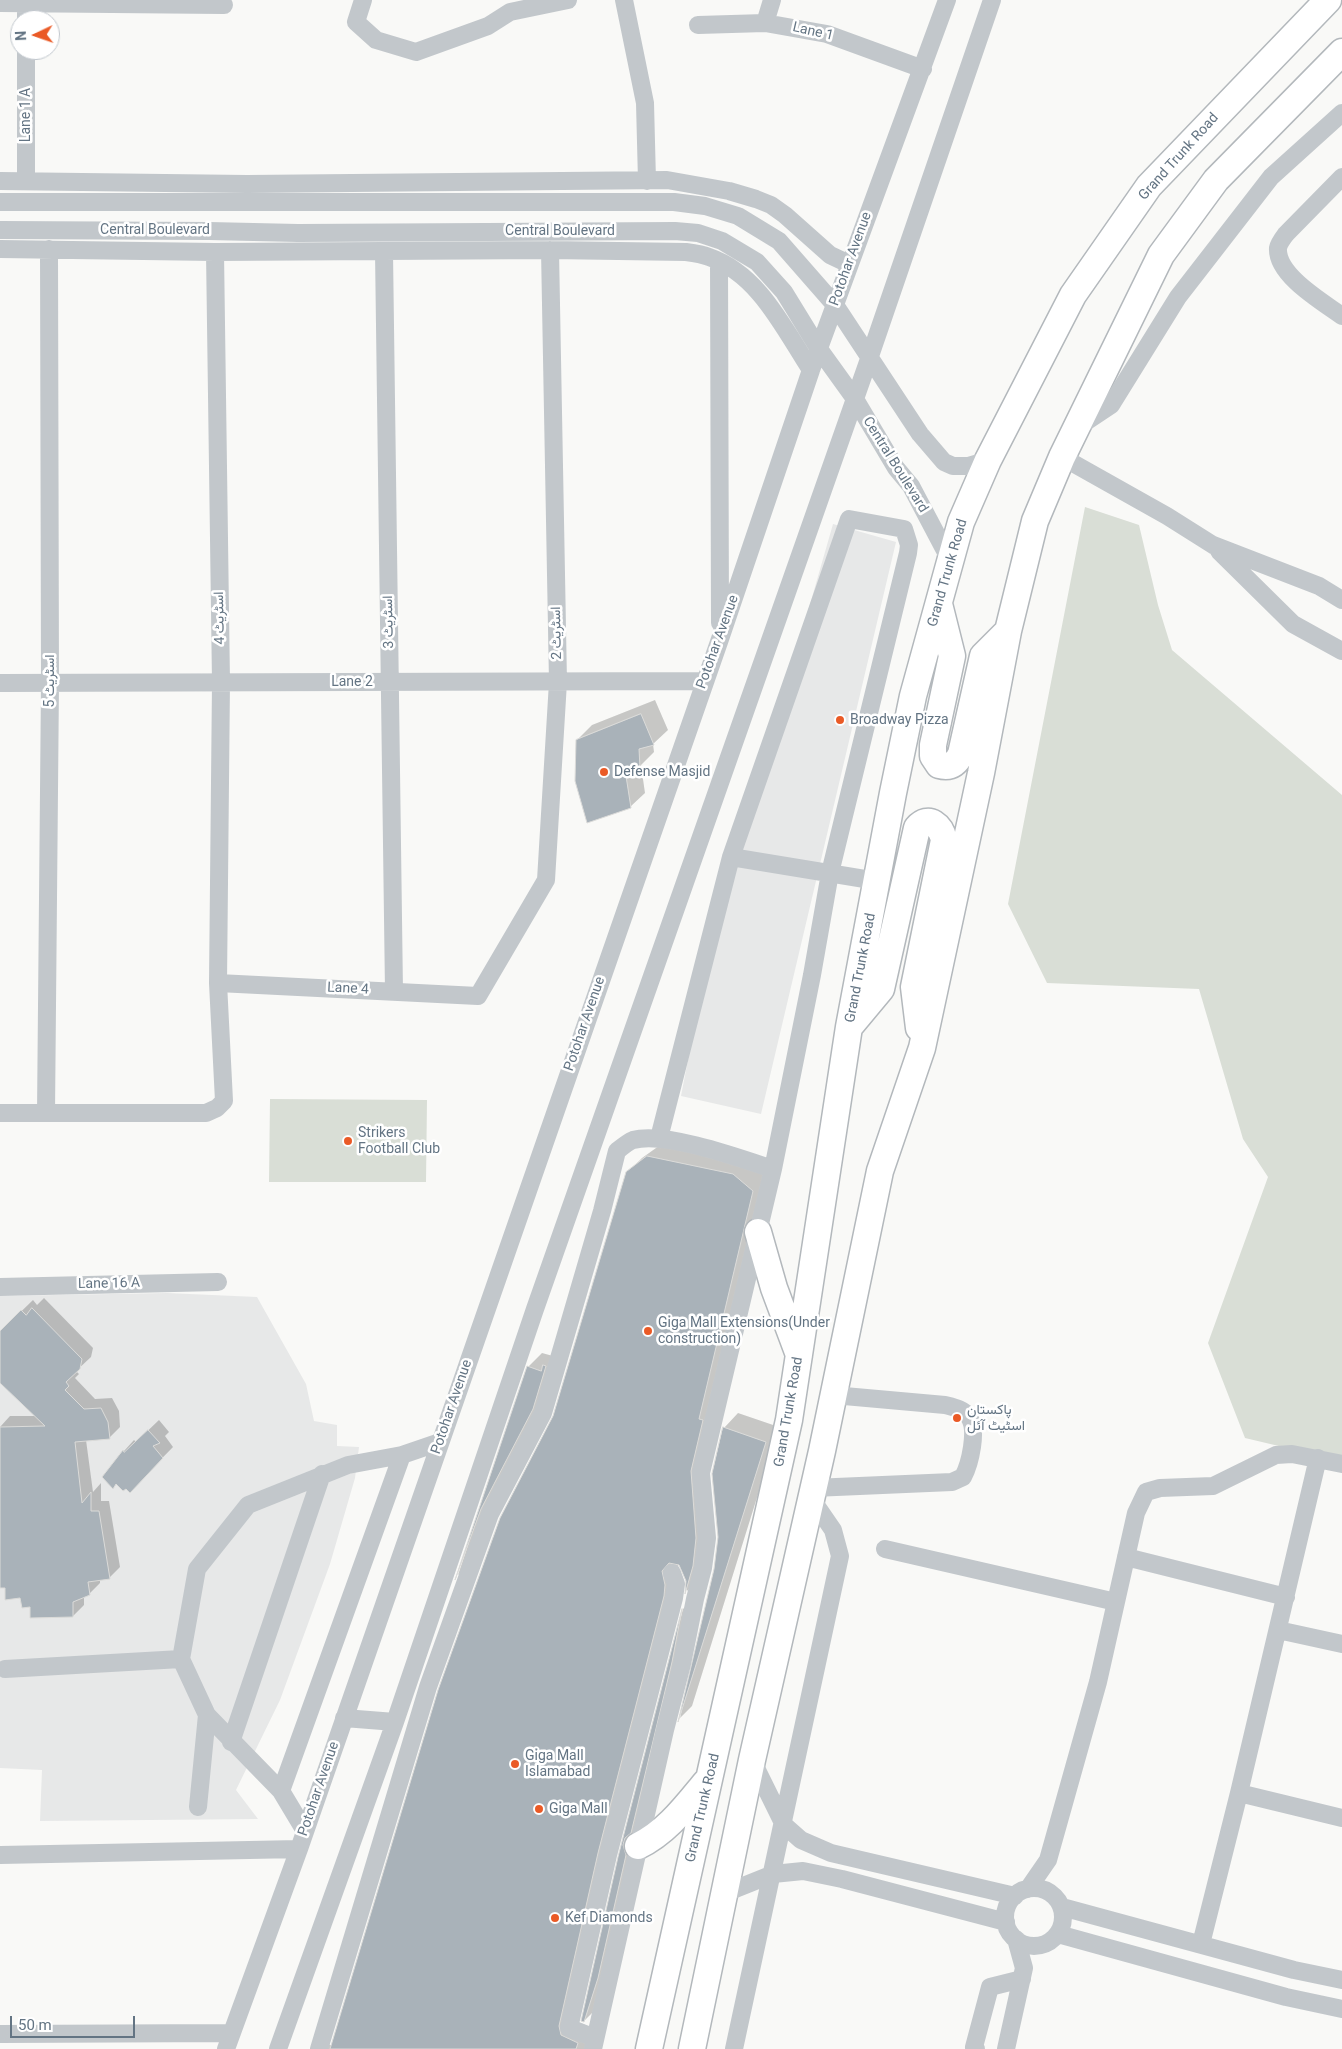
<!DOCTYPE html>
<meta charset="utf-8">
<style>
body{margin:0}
#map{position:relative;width:1342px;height:2049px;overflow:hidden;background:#f9f9f7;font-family:Roboto,sans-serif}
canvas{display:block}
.north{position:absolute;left:10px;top:10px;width:50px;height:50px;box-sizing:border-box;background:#fff;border:1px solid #c1c7cd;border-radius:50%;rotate:267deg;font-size:14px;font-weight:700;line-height:20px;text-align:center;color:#637483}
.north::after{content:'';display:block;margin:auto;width:18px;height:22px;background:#ea5a26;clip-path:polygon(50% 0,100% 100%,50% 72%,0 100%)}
.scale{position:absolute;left:10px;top:2016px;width:125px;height:22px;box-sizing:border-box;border:2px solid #637483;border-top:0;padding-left:6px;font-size:15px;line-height:18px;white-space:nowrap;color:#637483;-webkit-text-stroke:4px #fff;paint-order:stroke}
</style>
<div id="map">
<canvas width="1342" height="2049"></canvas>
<div class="north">N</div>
<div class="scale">50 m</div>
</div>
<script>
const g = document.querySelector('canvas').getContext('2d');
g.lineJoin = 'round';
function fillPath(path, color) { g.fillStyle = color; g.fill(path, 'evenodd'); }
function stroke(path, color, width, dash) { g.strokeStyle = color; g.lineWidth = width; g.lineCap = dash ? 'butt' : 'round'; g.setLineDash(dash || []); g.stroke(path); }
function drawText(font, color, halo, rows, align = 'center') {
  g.font = font + ' Roboto,Vazirmatn,sans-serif'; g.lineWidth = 5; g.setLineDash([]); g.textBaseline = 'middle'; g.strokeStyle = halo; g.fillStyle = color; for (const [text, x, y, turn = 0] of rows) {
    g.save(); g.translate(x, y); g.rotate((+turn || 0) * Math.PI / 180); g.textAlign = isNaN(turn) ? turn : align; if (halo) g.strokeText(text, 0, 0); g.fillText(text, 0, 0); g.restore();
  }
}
const built = new Path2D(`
 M833 524 896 542 761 1114 681 1096 706 967Z
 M167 1293 257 1297 306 1384 314 1421 337 1425V1446L359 1447 355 1478 330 1564 280 1700 236 1790 258 1819 40 1821 42 1770 0 1768V1296Z`);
const green = new Path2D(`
 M1085 507 1139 525 1158 605 1172 650 1342 795V1461L1245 1438 1208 1343 1268 1177 1243 1139 1199 989 1047 983 1008 904Z
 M270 1099 427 1100 426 1182H269Z`);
const shadow = new Path2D(`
 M655 700 668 730 653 744 654 752 641 765 645 793 630 807 577 740 592 725Z
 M663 1143 747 1160 766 1176 713 1404 699 1578 687 1591V1581L677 1560 679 1570 576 2021 592 2028 585 2049H311L323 2036 325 2042 332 2046 554 1417 627 1173 642 1158Z
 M44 1298 93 1348 91 1357 76 1371 79 1374 75 1378 95 1399 112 1398 119 1411 120 1427 109 1438 86 1440 93 1492 101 1483V1501H109L120 1567 109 1578 100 1579V1583L89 1594 84 1596V1605L73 1616 31 1605 6 1587H0V1427L10 1416H37L0 1381V1332L33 1300 37 1305Z
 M542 1353 553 1356 547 1393 469 1564 458 1575 528 1367Z
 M738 1413 779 1427 692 1706 680 1718 715 1570 719 1537 724 1428Z
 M159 1420 169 1432 165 1436 173 1447 130 1491 104 1477 124 1451 134 1440 136 1442Z
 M695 1597 598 2007 584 2021 620 1858 683 1609Z`);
const building = new Path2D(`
 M641 714 654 745 639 749 640 768 626 776 631 808 587 823 575 781 576 740Z
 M647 1156 733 1174 753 1191 699 1419 703 1420 691 1471 696 1538 693 1566 685 1594 686 1581 679 1565 669 1563 662 1571 665 1585 664 1596 598 1853 559 2026 561 2035 578 2043 576 2049H330L438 1690 500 1518 553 1416 626 1172Z
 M32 1308 82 1359 80 1369 66 1382 69 1386 65 1390 84 1409 101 1408 108 1422 110 1439 75 1442 82 1503 91 1492V1511H99L110 1579 88 1582 90 1595 73 1602V1617L30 1618V1607L22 1608 20 1598 5 1600V1588H0V1427L45 1426 0 1383V1331L21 1310 26 1315Z
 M543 1365 546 1366 533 1409 481 1509 455 1580 527 1366 541 1371Z
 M723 1427 766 1442 678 1722 714 1569 718 1537 712 1474Z
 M148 1430 160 1443 153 1446 163 1458 130 1493 126 1489 123 1491 116 1484 113 1489 102 1477 123 1450 124 1452Z
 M682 1609 672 1662 631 1833 625 1838 623 1845 626 1855 598 1978 584 2022 581 2021 618 1857Z`);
const minor = new Path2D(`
 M363 0 356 22 376 40 416 52 488 26 510 12 568 0
 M624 0 645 103 647 181
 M0 3 224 5
 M26 3V20
 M765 23 772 0
 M698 25 765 23 827 34 923 69
 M26 50V181
 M1342 177 1286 234C1283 238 1279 243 1278 248 1276 275 1323 302 1342 316
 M0 181 247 184 667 180 729 191 756 199 771 205 785 215 830 255 849 264
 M0 202H674L705 206 738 216 779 241 835 305 920 434 944 462 953 466H968L988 460
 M0 230 209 231 298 233 675 231 698 233 722 241 757 262 784 292 819 349 855 399 896 468 911 486 950 560
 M0 249 215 252 550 250 686 252C694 253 702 254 709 257 759 274 784 329 811 370
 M384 252 394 991
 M719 261 720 623
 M1078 427 1111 405 1178 297 1271 177 1342 113
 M1062 457 1167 516 1213 545 1319 586 1342 600
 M1219 551 1293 624 1342 651
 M0 683 704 681
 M731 857 877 881
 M218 983 478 996 546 880 558 682 550 250
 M0 1113H206L217 1108 224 1101 218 983 221 682 215 252
 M46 1113 50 683 49 249
 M0 1287 218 1282
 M813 1488 952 1482 963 1477C970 1464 978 1430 969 1417 964 1409 953 1407 945 1405L833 1395
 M885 1549 1116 1602
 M1126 1557 1286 1597
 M1278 1630 1342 1644
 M5 1669 181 1659
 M344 1718 395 1722
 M231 1742 322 1474
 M752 1760 784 1825 801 1840 831 1853 1015 1896
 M281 1791 402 1455
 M1239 1793 1342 1818
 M198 1807 207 1715
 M305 1831 281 1791 207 1715 181 1659 197 1569 248 1505 348 1465 402 1455 440 1442
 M0 1855 299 1849
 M1005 1917a29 29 0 1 1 58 0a29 29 0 1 1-58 0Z
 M1028 1889 1048 1860 1098 1682 1136 1513 1146 1492 1160 1488 1213 1486 1276 1455 1292 1454 1342 1464
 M723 1894 773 1874 803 1871 842 1879 1006 1922
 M1062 1907 1294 1970 1342 1980
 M1058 1934 1286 1997 1342 2009
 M1201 1944 1239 1793 1318 1458
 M0 2034 232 2033
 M595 2038 569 2028 608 1855 674 1598 676 1584 672 1573
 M226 2049 299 1849 720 639 811 370 947 0
 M278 2049 395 1722 535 1309 869 359 992 0
 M319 2049 428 1687 490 1514 543 1413 602 1211 617 1151C622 1147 628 1142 633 1140 665 1131 740 1158 773 1169
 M593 2049 665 1730 682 1664 695 1599 703 1568 707 1538 701 1473 773 1169 812 975 830 873 908 553 909 545 904 529 849 519 731 857 659 1138
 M734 2049 840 1556 833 1530 811 1498
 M976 2049 974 2047 990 1987 1022 1979
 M1006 2049 1024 1968 1016 1939`);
const highway = new Path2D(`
 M939 604 952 656 933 745V756L939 765C950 768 956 764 961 754L983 656 1008 631
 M851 1025 881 989 917 828C929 814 941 826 944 840L914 987 919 1028
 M758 1232 774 1288 799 1355
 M638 1846C667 1832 686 1806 706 1782
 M649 2049 789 1420 849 1027 893 793 913 696 961 522 988 460 1073 295 1149 186 1328 0
 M692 2049 752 1760 822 1451 880 1171 922 1048 981 773 1008 631 1035 521 1062 457 1161 255 1216 180 1342 52`);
const markers = [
 [840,720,5,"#ea5a26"],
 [604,772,5,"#ea5a26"],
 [348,1141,5,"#ea5a26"],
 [648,1331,5,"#ea5a26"],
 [957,1418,5,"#ea5a26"],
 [515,1764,5,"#ea5a26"],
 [539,1809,5,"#ea5a26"],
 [555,1918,5,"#ea5a26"]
];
const streetNames = [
 ["Lane 1",813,32,13],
 ["Lane 1 A",26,115,-90],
 ["Grand Trunk Road",1179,157,-48],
 ["Central Boulevard",155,230],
 ["Central Boulevard",560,231],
 ["Potohar Avenue",851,259,-70],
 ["Central Boulevard",895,465,58],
 ["Grand Trunk Road",948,573,-74],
 ["اسٹریٹ 4",220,618,-91],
 ["اسٹریٹ 3",389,622,-91],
 ["اسٹریٹ 2",557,633,-91],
 ["Potohar Avenue",718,642,-70],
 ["اسٹریٹ 5",50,681,-90],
 ["Lane 2",352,682],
 ["Grand Trunk Road",861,968,-79],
 ["Lane 4",348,989,3],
 ["Potohar Avenue",585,1024,-71],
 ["Lane 16 A",109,1284,-1],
 ["Potohar Avenue",452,1407,-71],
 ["Grand Trunk Road",789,1412,-80],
 ["Potohar Avenue",319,1789,-71],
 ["Grand Trunk Road",703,1808,-77]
];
const poiNames = [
 ["Broadway Pizza",850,720],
 ["Defense Masjid",614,772],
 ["Strikers",358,1133],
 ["Football Club",358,1149],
 ["Giga Mall Extensions(Under",658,1323],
 ["construction)",658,1339],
 ["پاکستان",967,1410],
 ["اسٹیٹ آئل",967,1426],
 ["Giga Mall",525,1756],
 ["Islamabad",525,1772],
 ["Giga Mall",549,1809],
 ["Kef Diamonds",565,1918]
];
fillPath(built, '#e7e8e8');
fillPath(green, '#d9ded6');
fillPath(shadow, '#0003');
fillPath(building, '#a9b2b9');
stroke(building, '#dbdbd9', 1);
stroke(highway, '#b3b8bc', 29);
stroke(minor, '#c2c7cb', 18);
stroke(highway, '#fff', 26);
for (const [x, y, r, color] of markers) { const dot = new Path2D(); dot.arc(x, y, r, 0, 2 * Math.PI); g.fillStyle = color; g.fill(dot); stroke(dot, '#fff', 2); }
drawText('14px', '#637483', '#fff', streetNames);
drawText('14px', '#637483', '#fff', poiNames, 'left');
</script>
